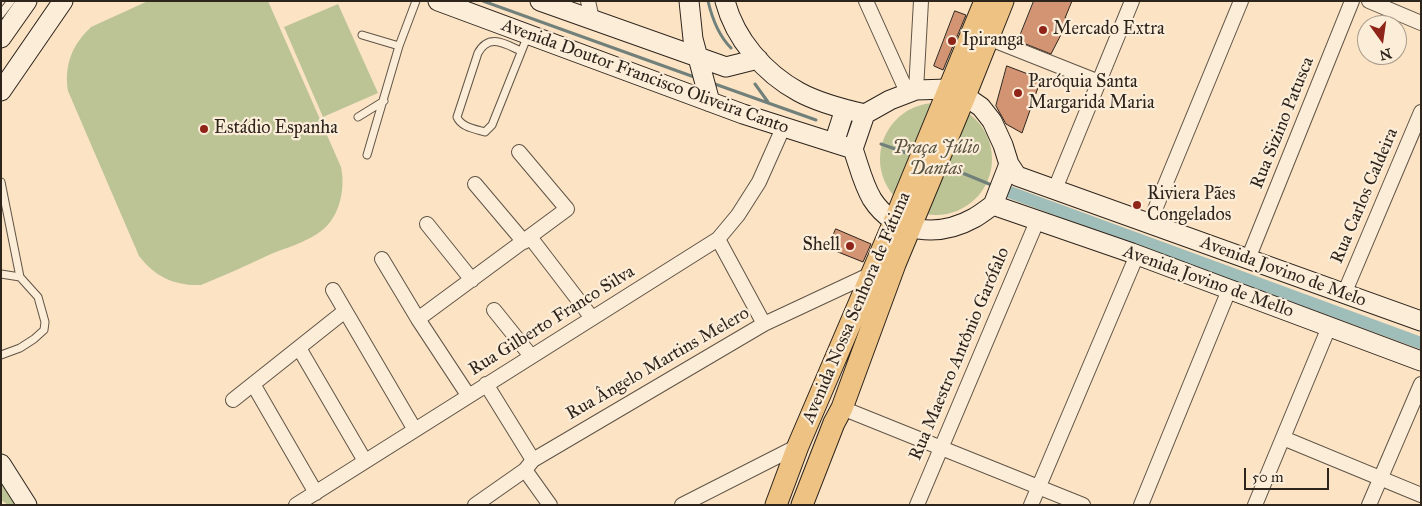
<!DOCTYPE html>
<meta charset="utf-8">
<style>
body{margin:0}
#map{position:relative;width:1422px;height:506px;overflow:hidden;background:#fbe3c4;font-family:"IM FELL Great Primer",serif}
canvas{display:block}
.frame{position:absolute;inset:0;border:2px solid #2d241c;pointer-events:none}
.north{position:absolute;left:1357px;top:15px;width:50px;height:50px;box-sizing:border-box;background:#fcedd9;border:1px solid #a99d8d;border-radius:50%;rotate:166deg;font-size:14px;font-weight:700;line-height:20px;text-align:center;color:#2d241c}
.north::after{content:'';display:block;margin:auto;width:18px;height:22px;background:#8f2418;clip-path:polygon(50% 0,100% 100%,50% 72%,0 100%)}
.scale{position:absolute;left:1244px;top:468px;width:85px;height:22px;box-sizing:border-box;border:2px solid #2d241c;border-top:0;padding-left:6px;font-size:15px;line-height:18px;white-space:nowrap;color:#2d241c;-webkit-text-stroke:4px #fcedd9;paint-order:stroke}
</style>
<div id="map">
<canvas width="1422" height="506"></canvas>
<div class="frame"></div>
<div class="north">N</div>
<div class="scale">50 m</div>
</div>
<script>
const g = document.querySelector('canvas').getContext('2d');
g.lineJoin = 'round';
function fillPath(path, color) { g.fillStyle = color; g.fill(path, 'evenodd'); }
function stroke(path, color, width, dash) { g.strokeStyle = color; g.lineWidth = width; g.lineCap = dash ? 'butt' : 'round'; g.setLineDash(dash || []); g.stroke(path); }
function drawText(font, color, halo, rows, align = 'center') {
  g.font = font + ' "IM FELL Great Primer",serif'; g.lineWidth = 4.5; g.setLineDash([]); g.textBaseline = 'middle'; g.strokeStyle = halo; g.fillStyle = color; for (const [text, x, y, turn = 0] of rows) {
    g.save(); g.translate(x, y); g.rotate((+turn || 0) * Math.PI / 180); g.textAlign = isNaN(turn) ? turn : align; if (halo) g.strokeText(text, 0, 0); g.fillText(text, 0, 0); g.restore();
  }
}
const green = new Path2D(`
 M148 1H268L341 167C346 190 339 221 317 234 303 243 286 248 271 254 248 265 225 275 201 285 175 286 155 277 139 256L68 91C64 65 72 45 91 27Z
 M338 4 378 93 323 117 284 27Z
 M880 159a56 56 0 1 1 112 0a56 56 0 1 1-112 0Z
 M1 478 19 505H8L1 500Z`);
const stream = new Path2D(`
 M483 1 697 78
 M708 1C712 18 719 36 731 48
 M712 83 816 120
 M755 84 768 102
 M881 144 912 155
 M960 172 994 186`);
const canal = new Path2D(`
 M1001 189 1421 343`);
const building = new Path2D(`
 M1034 1H1072L1065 18 1069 19 1051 54 1018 41Z
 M955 11 966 15 943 70 934 66Z
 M1007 66 1041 79 1022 133 1006 124 996 106Z
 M836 229 871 244 863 262 828 248Z`);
const lane = new Path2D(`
 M1 14 11 1
 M362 35 399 46
 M521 51C505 44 489 33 478 53L457 117C461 127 475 129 485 132L492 125 528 35
 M358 117 384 101
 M367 155 399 46 416 1
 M1 182 20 277
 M1 274 20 277 38 297 45 322 44 330 34 339 20 348 1 355`);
const street = new Path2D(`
 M588 1 592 19
 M866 1 907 92
 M1369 1 1421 23
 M988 38 1099 82
 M916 90 921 1
 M475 184 524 242
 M1055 189 1132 1
 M427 224 472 280
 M1149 224 1241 1
 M530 237 592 318
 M718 239 764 324
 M382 259 418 319 468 395
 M1248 259 1352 1
 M333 290 415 430
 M1344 294 1421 112
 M494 310 531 356
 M418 319 567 209 519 152
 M299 348 365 461
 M253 384 316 493
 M486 384 533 460
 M233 400 345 311
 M842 408 1083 505
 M1283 438 1421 495
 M525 470 550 505
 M296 505 718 239 738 215 759 182 783 128
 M475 505 525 470 533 460 764 324 871 274
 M682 505 798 446
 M917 505 1038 219
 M1031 505 1137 255
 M1141 505 1229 290
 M1255 505 1329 327
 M1369 505 1421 384`);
const secondary = new Path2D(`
 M438 1 743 114 853 149
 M540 1 726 67 758 59
 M689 1 693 39 710 102
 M725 1C735 39 764 73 799 92 819 103 843 109 865 114
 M1 38 27 1
 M1 91 63 1
 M865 114 890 100 916 90 948 89 965 96 981 107 992 121 1003 145 1009 164 1017 176 1421 321
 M834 143 845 109
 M853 149C859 166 863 184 872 199 895 235 940 237 974 218 981 214 987 209 993 205
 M853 149 865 114
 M993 205 1132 253 1421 361
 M993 205 1009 164
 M1 464 27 505`);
const primary = new Path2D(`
 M776 505 798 446 894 222 985 1
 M802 505 834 423 842 408 895 264 965 96 1003 1`);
const markers = [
 [1043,30,5,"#8f2418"],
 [952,41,5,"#8f2418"],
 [1018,93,5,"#8f2418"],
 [204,129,5,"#8f2418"],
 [1137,205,5,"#8f2418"],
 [850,246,5,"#8f2418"]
];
const poiNames = [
 ["Mercado Extra",1053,30],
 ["Ipiranga",962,41],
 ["Paróquia Santa",1028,83],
 ["Margarida Maria",1028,104],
 ["Estádio Espanha",214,129],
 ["Riviera Pães",1147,195],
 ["Congelados",1147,216],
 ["Shell",840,246,"right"]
];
const streetNames = [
 ["Avenida Doutor Francisco Oliveira Canto",645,77,20],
 ["Rua Sizino Patusca",1283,123,-68],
 ["Rua Carlos Caldeira",1365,196,-67],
 ["Avenida Jovino de Melo",1283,272,20],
 ["Avenida Jovino de Mello",1208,282,20],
 ["Avenida Nossa Senhora de Fátima",857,308,-67],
 ["Rua Gilberto Franco Silva",552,321,-32],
 ["Rua Maestro Antônio Garófalo",960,354,-67],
 ["Rua Ângelo Martins Melero",658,364,-30]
];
const parkNames = [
 ["Praça Júlio",936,149],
 ["Dantas",936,170]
];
fillPath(green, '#bcc496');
stroke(stream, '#71807a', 3);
stroke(canal, '#9fbdb9', 12);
fillPath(building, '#d39474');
stroke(building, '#2d241c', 1);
stroke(lane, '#605446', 9);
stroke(street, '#605446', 16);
stroke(secondary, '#2d241c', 21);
stroke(primary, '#2d241c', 23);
stroke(lane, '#fcedd9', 7);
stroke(street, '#fcedd9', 14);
stroke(secondary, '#fcedd9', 19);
stroke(primary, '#eec282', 21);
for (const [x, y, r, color] of markers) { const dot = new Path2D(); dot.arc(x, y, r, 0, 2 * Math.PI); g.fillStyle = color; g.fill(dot); stroke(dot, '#fcedd9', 2); }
drawText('18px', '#2d241c', '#fcedd9', poiNames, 'left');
drawText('18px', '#2d241c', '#fcedd9', streetNames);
drawText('italic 18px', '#585441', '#fcedd9', parkNames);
</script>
